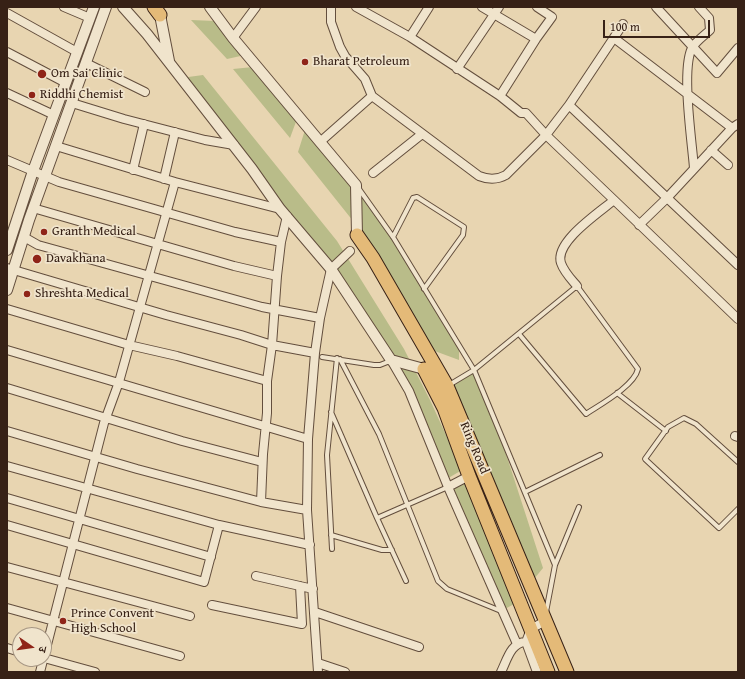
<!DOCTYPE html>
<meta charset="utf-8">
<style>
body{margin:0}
#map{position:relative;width:745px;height:679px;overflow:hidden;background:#e8d5b1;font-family:"Gentium Book Plus","Noto Serif Devanagari",serif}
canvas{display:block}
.frame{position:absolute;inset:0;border:8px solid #372116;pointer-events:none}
.north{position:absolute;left:12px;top:627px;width:40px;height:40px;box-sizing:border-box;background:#f0e4cc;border:1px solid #a69683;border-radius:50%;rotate:103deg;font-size:11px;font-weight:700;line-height:16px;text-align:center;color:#372116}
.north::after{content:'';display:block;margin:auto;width:14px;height:18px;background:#8f2418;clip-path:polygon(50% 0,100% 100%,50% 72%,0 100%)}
.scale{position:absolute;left:603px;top:20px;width:107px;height:18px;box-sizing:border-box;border:2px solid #372116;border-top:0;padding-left:5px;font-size:12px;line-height:14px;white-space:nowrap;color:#372116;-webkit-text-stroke:3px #f0e4cc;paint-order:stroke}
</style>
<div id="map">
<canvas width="745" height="679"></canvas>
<div class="frame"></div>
<div class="north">उ</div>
<div class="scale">100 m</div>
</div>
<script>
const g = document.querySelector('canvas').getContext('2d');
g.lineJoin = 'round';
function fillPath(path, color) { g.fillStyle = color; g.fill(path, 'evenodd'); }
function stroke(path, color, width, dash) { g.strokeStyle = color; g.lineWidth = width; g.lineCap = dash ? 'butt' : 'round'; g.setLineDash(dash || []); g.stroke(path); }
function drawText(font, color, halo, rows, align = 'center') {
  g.font = font + ' "Gentium Book Plus",serif'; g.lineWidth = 3.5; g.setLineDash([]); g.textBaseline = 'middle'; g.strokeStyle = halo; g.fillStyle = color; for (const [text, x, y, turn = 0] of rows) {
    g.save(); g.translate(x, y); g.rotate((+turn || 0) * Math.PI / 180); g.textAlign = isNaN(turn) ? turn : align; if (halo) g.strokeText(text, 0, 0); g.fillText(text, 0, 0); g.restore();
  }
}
const green = new Path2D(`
 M191 20 215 21 245 55 227 59Z
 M253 67 297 119 290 138 233 69Z
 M203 75 337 241 404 349 430 400 462 470 445 480 409 391 331 269 181 78Z
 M305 130 377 210 459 345V360L432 350 369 241 298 152Z
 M474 370 495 420 543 568 530 584 447 386Z
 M469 476 520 601 501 611 448 487Z`);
const service = new Path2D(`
 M359 189 393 237 474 370 577 286 638 369C634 386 601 404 586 414L519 334
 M393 237 413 198 417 197 464 227 463 235 424 289
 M322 357 374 365H380L390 361
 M340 359 379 434 438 581 447 589 501 611
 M449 385 474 370 555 565 546 612
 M617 393 666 431
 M331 412 377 518
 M738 462 696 424 684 418 668 427 645 459 719 528 738 509
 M525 492 600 455
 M331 535 382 550H392
 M332 549 327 455 337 358
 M555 565 579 507
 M406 581 377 518 448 487`);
const minor = new Path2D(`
 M64 7 90 18
 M331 7V22L340 47 345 56 365 79 372 96 479 176C489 180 497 180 506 175L546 135 526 113H521L500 96 410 37 356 7
 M482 7 536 39
 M656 7 717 73 738 48
 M7 13 77 52
 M410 37 429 7
 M233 38 256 7
 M614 38 732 128
 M7 52 66 83
 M86 63 145 92
 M457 69 499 7
 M7 93 54 115
 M500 96 536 39 552 17 537 7
 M72 103 124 119 205 140 234 145
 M569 105 623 24
 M320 142 372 96
 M56 146 175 182
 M711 150 728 165
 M7 160 59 182 235 232 281 242 287 216
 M694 168C692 142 681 69 692 48 696 41 705 35 710 30L709 18 699 7
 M133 170 144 124
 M373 173 422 134
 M164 179 175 132
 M614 200 546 135 569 105 738 265
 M33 208 234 266 277 276 281 242
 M639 225 667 198 732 128 738 124
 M24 237 38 245 262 307 320 318
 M7 268 166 315 241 335 272 345 315 353
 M577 286C571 279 564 272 561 263 554 242 600 212 614 200L738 319
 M7 309 129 345 177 356 267 381
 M7 350 308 439
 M391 360 409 391 448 487 517 644
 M7 388 182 441 262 462
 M7 431 137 469 261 502 263 454 267 413V381L272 345 277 276
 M735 436 738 437
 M7 466 219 525 310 545
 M448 487 469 476
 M7 498 211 557
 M261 502 307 510
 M7 525 204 582 219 525
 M7 567 190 616
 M256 576 313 589
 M212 605 302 624 300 586
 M7 608 180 656
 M315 612 419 647
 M526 642 537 672
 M7 648 20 652
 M44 658 95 672
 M318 663 345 672
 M40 672 104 423 119 382 175 182 280 209
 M318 672 307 510 308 439 315 353 320 318 331 269 350 251
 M501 672C507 660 511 642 526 642L531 629 545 621`);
const tertiary = new Path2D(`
 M123 7 147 34 252 169 280 209 331 269 391 360 424 369
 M210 7 233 38 356 185 357 235
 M160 15 169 61
 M7 250 33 171 94 7
 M7 290 29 220 106 7`);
const primary = new Path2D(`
 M154 7 160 15
 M357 235 373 258 447 386 567 672
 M424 369 444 408 469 476 548 672`);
const markers = [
 [305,62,4,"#8f2418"],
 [42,74,5,"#8f2418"],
 [32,95,4,"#8f2418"],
 [44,232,4,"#8f2418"],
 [37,259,5,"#8f2418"],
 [27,294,4,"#8f2418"],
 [63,621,4,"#8f2418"]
];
const poiNames = [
 ["Bharat Petroleum",313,62],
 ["Om Sai Clinic",51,74],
 ["Riddhi Chemist",40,95],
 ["Granth Medical",52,232],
 ["Davakhana",46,259],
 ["Shreshta Medical",35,294],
 ["Prince Convent",71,614],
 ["High School",71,629]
];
const streetNames = [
 ["Ring Road",474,448,67]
];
fillPath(green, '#b9bc89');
stroke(service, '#634e3d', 6);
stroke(minor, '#634e3d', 10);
stroke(tertiary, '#634e3d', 12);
stroke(primary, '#372116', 15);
stroke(service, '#f0e4cc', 4);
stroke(minor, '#f0e4cc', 8);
stroke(tertiary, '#f0e4cc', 10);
stroke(primary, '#e4ba78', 13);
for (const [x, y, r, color] of markers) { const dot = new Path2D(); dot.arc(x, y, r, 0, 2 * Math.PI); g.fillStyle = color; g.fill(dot); stroke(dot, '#f0e4cc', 1.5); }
drawText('13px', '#372116', '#f0e4cc', poiNames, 'left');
drawText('13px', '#372116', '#f0e4cc', streetNames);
</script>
